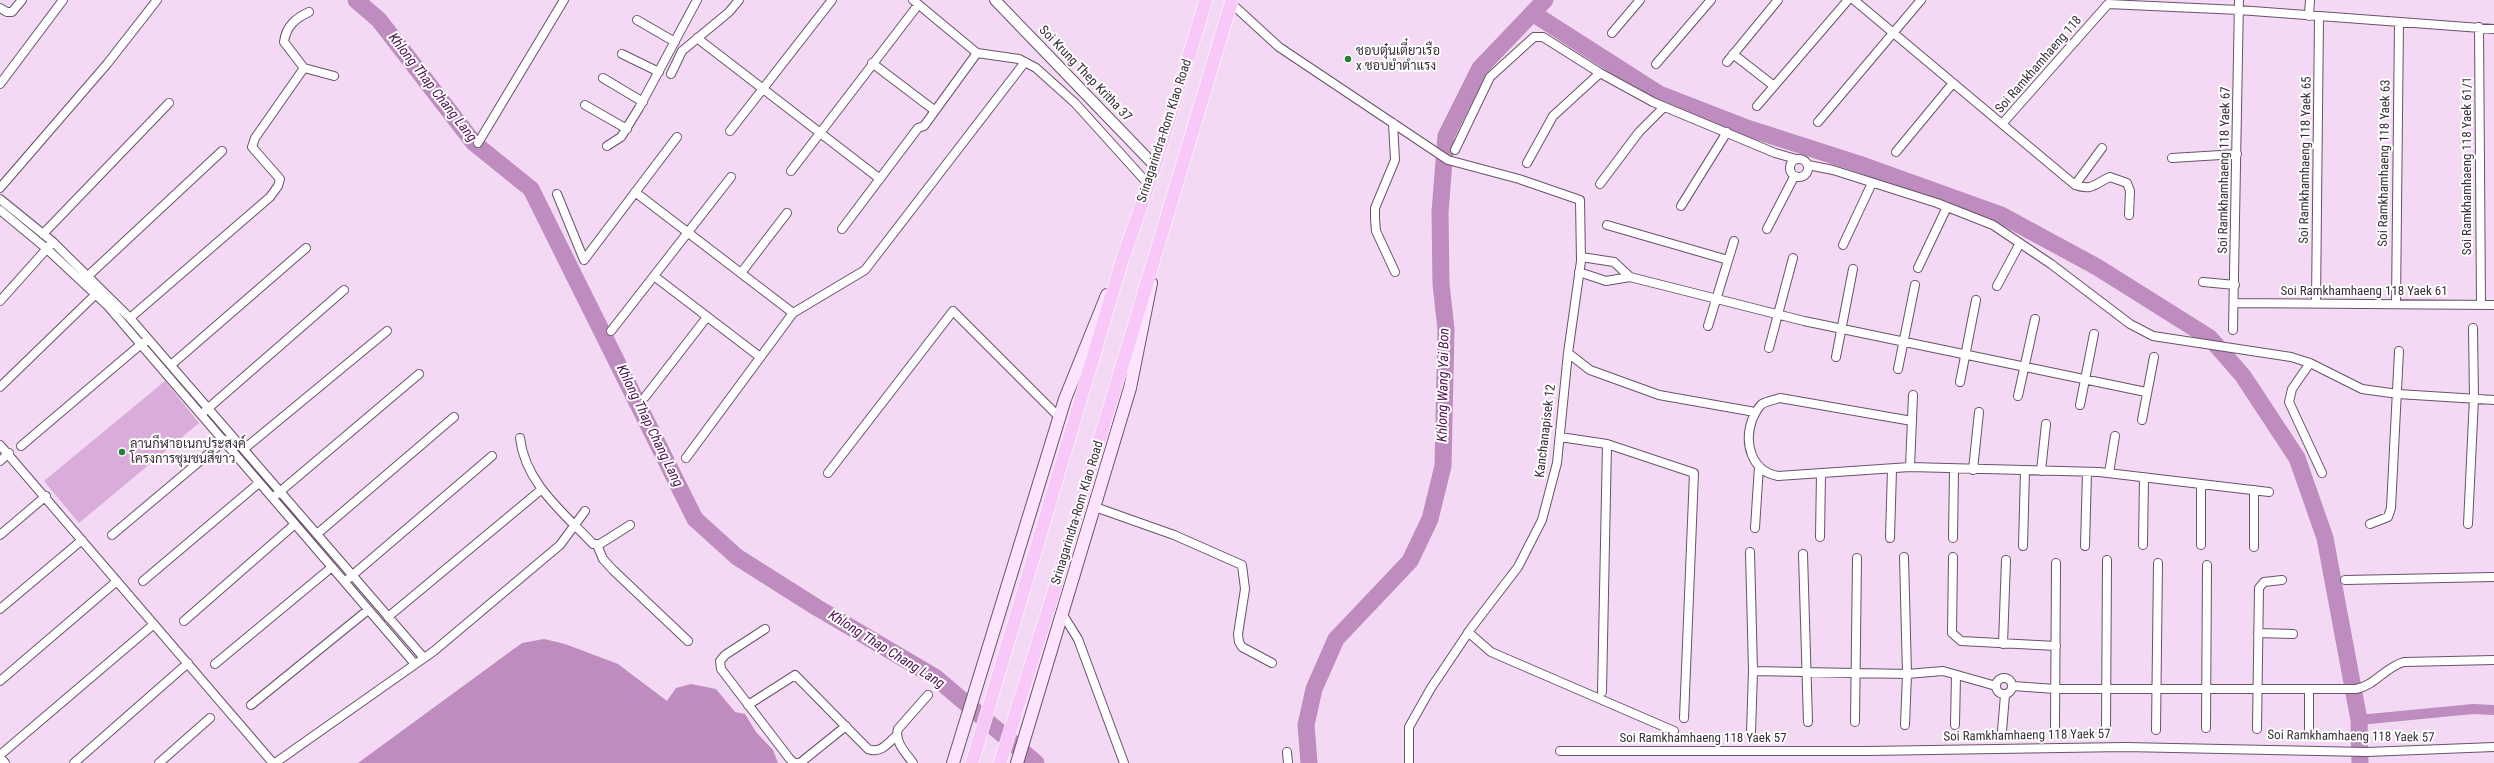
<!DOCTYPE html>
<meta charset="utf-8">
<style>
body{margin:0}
canvas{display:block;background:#f3d9f3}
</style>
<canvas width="2494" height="763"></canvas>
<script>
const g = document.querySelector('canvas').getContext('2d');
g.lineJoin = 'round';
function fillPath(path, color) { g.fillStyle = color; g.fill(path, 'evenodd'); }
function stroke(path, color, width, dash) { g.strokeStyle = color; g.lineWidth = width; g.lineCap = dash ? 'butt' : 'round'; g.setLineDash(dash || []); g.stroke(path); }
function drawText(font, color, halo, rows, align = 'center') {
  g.font = font + ' "Roboto Condensed",Sarabun,sans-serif'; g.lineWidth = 4; g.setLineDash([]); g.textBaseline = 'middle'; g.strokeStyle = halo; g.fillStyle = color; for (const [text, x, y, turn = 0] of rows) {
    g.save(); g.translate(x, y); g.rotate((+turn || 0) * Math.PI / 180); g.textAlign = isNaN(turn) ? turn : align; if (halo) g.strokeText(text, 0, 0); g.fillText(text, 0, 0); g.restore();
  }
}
const green = new Path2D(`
 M165 381 199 423 79 523 44 481Z`);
const water = new Path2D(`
 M544 639 565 644 618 664 667 701 676 688 691 684 716 689 735 712 745 714 756 732 773 750 778 763H358L522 643Z`);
const canal = new Path2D(`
 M2359 720 2473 709 2494 710`);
const river = new Path2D(`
 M356 0 379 20 474 143 531 189 695 519 737 557 816 607 935 677 1036 763
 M1534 14 1659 94 1744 127 1859 164 2001 215 2097 267 2210 338 2243 376 2297 458 2325 538 2359 720 2360 763
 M1309 763 1306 725 1314 689 1336 639 1410 561 1430 519 1443 466 1446 329 1441 284 1440 212 1446 136 1480 68 1545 0`);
const minor = new Path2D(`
 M913 0 977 53
 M1854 0 2002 124 2108 4 2239 10 2494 29
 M1231 3 1279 47 1448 160 1519 179 1580 200 1581 261 1568 353 1557 463 1542 520 1518 567 1472 627 1431 688 1409 727V763
 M0 8 7 12H12L22 0
 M2309 16 2310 0
 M637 20 675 42
 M2479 27 2481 305
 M1612 33 1640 0
 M697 38 880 179
 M622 54 659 72
 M1733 54 1774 86
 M1727 62 1778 0
 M872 63 934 110
 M1656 64 1711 0
 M304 68 284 42C286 26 296 18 309 12
 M671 74 682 51 729 12 739 0
 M603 78 643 102
 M0 84 63 0
 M585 105 627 129
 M1757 106 1848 0
 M1818 122 1921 0
 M1393 123 1395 160 1375 208V219L1376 231 1395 272
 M2002 124 2075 185C2093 191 2094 184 2110 177L2127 183 2130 191 2129 215
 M730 131 832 0
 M478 143 564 0
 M607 146 621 137 639 108 697 0
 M1455 150 1490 77 1534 37H1543L1600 73 1653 102 1775 153 1796 159
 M1896 152 1953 83
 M2172 158 2237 154
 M1790 168a9 9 0 1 1 18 0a9 9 0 1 1-18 0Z
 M1527 163 1553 116 1600 73
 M1808 165 1833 170 1937 203 1993 225 2051 264 2130 324 2153 336 2291 357 2310 363 2362 389 2398 394 2494 400
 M791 171 918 5
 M1600 184 1639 132 1664 107
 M2075 185 2102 148
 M0 188 107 64 157 0
 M635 192 793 313
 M557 194 584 260 677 137
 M0 199 53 242 130 318 424 658
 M1681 206 1727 132
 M0 210 47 249 107 305 415 664
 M1607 225 1728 260
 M842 229 918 128 924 126 977 53 1019 59 1036 68 1075 103 1149 185
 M1767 229 1794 177
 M43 234 169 103
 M1843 245 1872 183
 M1581 257 1614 262 1630 277
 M1918 268 1947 207
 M1579 272 1606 281 1630 277 1804 321 2146 392
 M741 273 787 213
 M88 276 222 151
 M654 276 760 357
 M2203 282 2235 285
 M1997 286 2020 243
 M0 301 51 244
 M2235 303 2494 305
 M2316 303 2319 17
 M2396 304 2399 22
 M130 318 270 197 278 186 280 179 252 147 255 138 304 68 334 76
 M1708 326 1734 241
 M2233 330 2239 0
 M611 331 731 177
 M1769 348 1793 258
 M1568 353 1590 370 1659 395 1755 412
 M1836 357 1853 269
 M2310 363 2292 389 2289 402 2322 473
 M171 365 306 248
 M1898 369 1915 285
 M1960 382 1976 300
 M0 387 96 294
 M2018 396 2035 319
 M645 397 707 317
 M2080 405 2094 334
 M205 411 344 290
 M2142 420 2154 357
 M1912 421 1780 398C1774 400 1767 401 1762 404 1757 408 1755 414 1752 420 1744 443 1751 471 1778 476L1910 467 2099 472 2269 492
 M1560 437 1607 444 1694 473 1684 718
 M520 438C525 483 564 513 593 544H600L630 525
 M0 445 273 763
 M21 446 146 340
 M244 449 387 331
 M686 458 793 313 865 270 1025 62
 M0 461 9 453
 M1910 467 1913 395
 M1973 470 1979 412
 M2041 471 2046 424
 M828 473 953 311 1060 418
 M2109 473 2115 436
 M2201 484V545
 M2254 490V547
 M276 495 419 374
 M1095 507 1174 535 1242 565 1245 589 1238 634 1239 642 1242 647 1272 663
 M2370 524 2388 517 2391 508 2399 351
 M2468 524 2474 398 2473 328
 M1755 528 1759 466
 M317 534 454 417
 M0 535 46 496
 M112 535 225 440
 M1820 537 1821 473
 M1890 538 1892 469
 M1953 538 1954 469
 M597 545 603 559 613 570 688 641
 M2143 545 2144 477
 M2023 546 2025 471
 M2085 546 2087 472
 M1750 552 1753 671 1751 733
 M1803 554 1808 722
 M1904 557 1907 674 1905 725
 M1953 557 1952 633 1961 641 2056 646
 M348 579 492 456
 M2345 580 2494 577
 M143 581 259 483
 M0 609 82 540
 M1063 615 1078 639 1124 763
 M388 617 542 489
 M184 621 295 524
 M765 629 725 655 720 661 721 669 789 758 794 763H800L846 726
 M1468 632 1491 652 1674 731
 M2258 633 2293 634
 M2003 644 2006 560
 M215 664 332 567
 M1753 671 1907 674 1943 671 1996 686
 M1996 686a8 8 0 1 1 16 0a8 8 0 1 1-16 0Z
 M0 681 117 581
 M2013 686 2055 689H2356C2376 685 2385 667 2404 662L2494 660
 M1602 692 1607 444
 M251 705 368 610
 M748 705 795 675 868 749C881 754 888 743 897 735
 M1855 722 1857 558
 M1955 725 1956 675
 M2055 727 2056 563
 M2206 728 2207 565
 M2106 729 2107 560
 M2257 729 2259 588 2264 582 2282 580
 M2309 729V689
 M2156 730 2158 563
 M2002 731 2005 695
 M1560 751H1867L2125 747 2367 752 2494 747
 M1287 752 1288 763
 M0 755 154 624
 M0 757 5 763
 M74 763 188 663
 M159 763 210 718
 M275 763 434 651 560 545 585 511
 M913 763C906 753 894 742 898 729L928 695`);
const tertiary = new Path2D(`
 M995 0 1155 166`);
const secondary = new Path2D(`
 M953 763 1065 399 1107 295
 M1017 763 1130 388 1151 283`);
const primary = new Path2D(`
 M972 763 1122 261 1155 166 1206 0
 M1000 763 1052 598 1232 0`);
const markers = [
 [1348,59,4,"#248234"],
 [122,452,4,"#248234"]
];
const poiNames = [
 ["ชอบตุ๋นเตี๋ยวเรือ",1356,52],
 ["x ชอบยำตำแรง",1356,67],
 ["ลานกีฬาอเนกประสงค์",130,445],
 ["โครงการชุมชนสีขาว",130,460]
];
const streetNames = [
 ["Soi Ramkhamhaeng 118",2039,65,-49],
 ["Soi Krung Thep Kritha 37",1085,74,46],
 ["Srinagarindra-Rom Klao Road",1165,131,-72],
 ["Soi Ramkhamhaeng 118 Yaek 65",2306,160,-89],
 ["Soi Ramkhamhaeng 118 Yaek 63",2385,163,-89],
 ["Soi Ramkhamhaeng 118 Yaek 61/1",2468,166,-90],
 ["Soi Ramkhamhaeng 118 Yaek 67",2225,170,-89],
 ["Soi Ramkhamhaeng 118 Yaek 61",2364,292],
 ["Kanchanapisek 12",1546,431,-83],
 ["Srinagarindra-Rom Klao Road",1078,513,-73],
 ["Soi Ramkhamhaeng 118 Yaek 57",2027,736,-1],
 ["Soi Ramkhamhaeng 118 Yaek 57",2351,737,1],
 ["Soi Ramkhamhaeng 118 Yaek 57",1703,739]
];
const waterNames = [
 ["Khlong Thap Chang Lang",432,88,52],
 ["Khlong Wang Yai Bon",1444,385,-89],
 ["Khlong Thap Chang Lang",649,426,64],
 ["Khlong Thap Chang Lang",886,650,32]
];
fillPath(green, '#d9acda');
fillPath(water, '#be8cbe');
stroke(canal, '#be8cbe', 10);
stroke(river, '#be8cbe', 17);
stroke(minor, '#69536a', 10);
stroke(tertiary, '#69536a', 12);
stroke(secondary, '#69536a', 14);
stroke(primary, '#fff', 14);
stroke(minor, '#fff', 8);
stroke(tertiary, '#fff', 10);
stroke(secondary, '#fbe4fc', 12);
stroke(primary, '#f8c9f8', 13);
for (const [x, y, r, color] of markers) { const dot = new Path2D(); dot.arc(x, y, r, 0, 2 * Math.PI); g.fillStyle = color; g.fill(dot); stroke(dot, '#fff', 1.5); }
drawText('13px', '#392f39', '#fff', poiNames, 'left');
drawText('13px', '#392f39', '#fff', streetNames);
drawText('italic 14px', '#4e1251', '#fff', waterNames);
</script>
